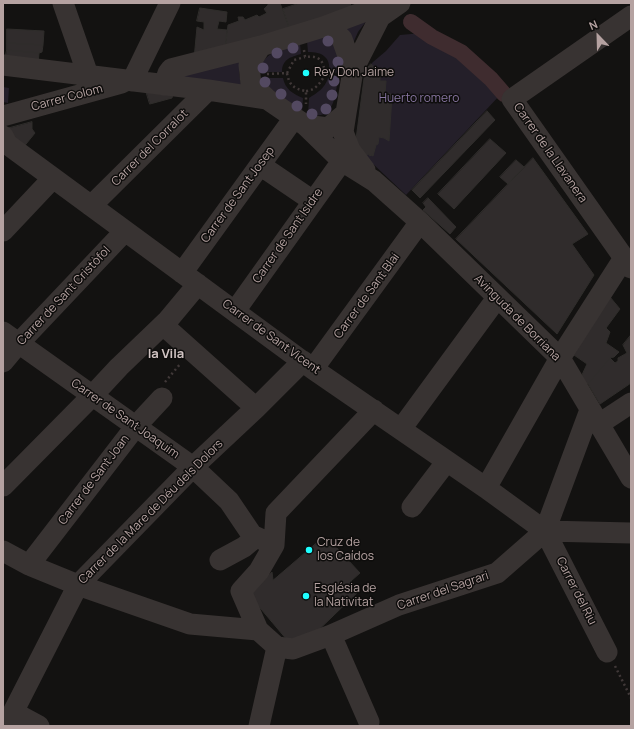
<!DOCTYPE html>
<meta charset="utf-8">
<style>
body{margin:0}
#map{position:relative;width:634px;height:729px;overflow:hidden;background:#131211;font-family:Manrope,sans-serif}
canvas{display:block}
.frame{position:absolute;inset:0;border:4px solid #b5a2a1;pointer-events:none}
.north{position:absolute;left:578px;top:16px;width:40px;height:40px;-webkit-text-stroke:3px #0e0d0c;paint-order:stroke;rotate:337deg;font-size:11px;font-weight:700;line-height:16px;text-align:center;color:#b5a2a1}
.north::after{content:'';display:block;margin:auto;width:14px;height:18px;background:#b5a2a1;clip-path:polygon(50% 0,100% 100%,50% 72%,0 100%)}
</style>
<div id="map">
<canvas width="634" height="729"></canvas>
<div class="frame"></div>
<div class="north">N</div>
</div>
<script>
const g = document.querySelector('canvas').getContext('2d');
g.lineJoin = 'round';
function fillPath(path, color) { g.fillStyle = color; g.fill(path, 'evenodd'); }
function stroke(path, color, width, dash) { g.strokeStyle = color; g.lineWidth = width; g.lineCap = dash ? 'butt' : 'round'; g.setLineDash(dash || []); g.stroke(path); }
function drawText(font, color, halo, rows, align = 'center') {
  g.font = font + ' Manrope,sans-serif'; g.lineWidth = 3; g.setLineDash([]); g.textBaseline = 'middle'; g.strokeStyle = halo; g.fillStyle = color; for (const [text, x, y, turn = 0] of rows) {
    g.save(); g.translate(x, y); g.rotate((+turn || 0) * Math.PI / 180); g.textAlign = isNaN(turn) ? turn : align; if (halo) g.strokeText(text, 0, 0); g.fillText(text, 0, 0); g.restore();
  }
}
const green = new Path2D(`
 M374 11 358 32 351 48 335 25Z
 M422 33 435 45 454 51 459 55 501 94 406 195 355 147 365 71 373 62 386 51 400 35Z
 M317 38H325L336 45 341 63 339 73 329 72C331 57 322 52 308 52L307 41Z
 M300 43 301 54C291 57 282 59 282 72H260C261 52 284 49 300 43Z
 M245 53 239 72 242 90 170 76Z
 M261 78H283C285 89 293 94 303 98L302 112 264 84Z
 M328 78 338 79C336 90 335 112 321 115 318 116 312 115 308 115L309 98C317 93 325 88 328 78Z
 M3 87 9 88 8 103 3 102Z`);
const canal = new Path2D(`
 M411 22 432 37 461 52 491 79 504 94`);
const building = new Path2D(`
 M267 3H280L290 30 225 50 228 25 239 21 238 17H243L245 20 257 15 259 17 267 13 264 9 268 5Z
 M300 3H350L353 13 290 30 283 9Z
 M200 8 227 12 226 22 219 21 217 29 227 30 225 50 194 59 197 27 204 30V22L197 21Z
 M7 29 44 31 43 45 7 43Z
 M7 43 43 45 42 52 39 53 7 50Z
 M7 50 39 53 38 64 5 59Z
 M371 64 380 72V81H386L385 93 391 94 392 96 389 141 384 138 379 137 378 144 376 145 373 156 371 155 370 156 369 154 365 156 355 147 365 71Z
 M146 91 173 94 172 98 150 104Z
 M487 111 495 120 420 198 412 190Z
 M32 122V129L35 133 22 149 6 129Z
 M490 139 506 153 454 209 438 194Z
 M533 158 588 234 572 244 594 275 557 334 456 239Z
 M516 160 524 167 508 184 500 177Z
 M428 198 456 227 450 234 423 210 426 207 423 203Z
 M610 297 620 309 606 328 610 332 606 343 619 352 614 357 610 358 588 384 581 377 587 364 574 355Z
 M631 335V383L600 404 588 384 610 358 615 363 618 361V358L627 353 623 345Z
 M317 543 321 546 336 547 360 573 351 581 359 591 306 642 293 647 250 596 259 583 272 572 273 580Z`);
const path = new Path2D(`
 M304 50 305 57C320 55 324 61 325 75
 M287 73 294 60 305 57
 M267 74 287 73C289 85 294 89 306 91V104
 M306 91C316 90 320 83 325 75L334 76
 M165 382 181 363
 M615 666 631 698`);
const minor = new Path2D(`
 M63 3 88 75
 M631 16 512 99 631 268
 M323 27 387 3
 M3 65 208 90 267 99
 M353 70 342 39 333 30 323 27 261 46 249 65 251 84 267 99 305 125 328 128 346 113 353 70 380 17 400 3
 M132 81 170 3
 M164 85 168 73 171 69 261 46
 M346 113 343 132 350 150 365 170
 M3 116 122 83
 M305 125 342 161 374 181 420 222 560 358 631 478
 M3 136 7 144 313 369 486 488 545 531 607 652
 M260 165 313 201
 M91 206 208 90
 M3 231 53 178
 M182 273 294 118
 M235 311 342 161
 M163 325 256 408
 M3 332 193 467 229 501 252 535 274 545
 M3 362 18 344 125 231
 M313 369 420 222
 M599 424 631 403
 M401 429 497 298
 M3 486 92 396 119 367 168 320 198 284
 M486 488 560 358 624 258
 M412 507 447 461
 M545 531 631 533
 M3 551 29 565 78 585 190 624 258 630 277 647
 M220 560 244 547 256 537
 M29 565 136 426 162 398
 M258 630 241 591 259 571 274 545 276 513 374 410
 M331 635 369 722
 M277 647 293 649 331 635 399 605 497 573 545 531 590 410
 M13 712 39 726
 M6 726 78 585 193 467 256 408 303 361
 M259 726 277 647`);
const trees = [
 [328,41],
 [293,48],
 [277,53],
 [338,62],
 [263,68],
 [334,81],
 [265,82],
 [281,94],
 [332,95],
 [297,106],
 [326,109],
 [312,114]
];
const markers = [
 [306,73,4,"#1efeff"],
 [309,550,4,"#1efeff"],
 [306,596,4,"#1efeff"]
];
const poiNames = [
 ["Rey Don Jaime",314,73],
 ["Cruz de",317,543],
 ["los Caídos",317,557],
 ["Església de",314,589],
 ["la Nativitat",314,603]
];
const streetNames = [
 ["Carrer Colom",67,98,-15],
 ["Carrer del Corralot",150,148,-45],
 ["Carrer de la Llavanera",550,153,55],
 ["Carrer de Sant Josep",238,195,-54],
 ["Carrer de Sant Isidre",288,236,-55],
 ["Carrer de Sant Cristòfol",64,296,-47],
 ["Carrer de Sant Blai",367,296,-54],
 ["Avinguda de Borriana",517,318,45],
 ["Carrer de Sant Vicent",271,337,36],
 ["Carrer de Sant Joaquim",125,419,35],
 ["Carrer de Sant Joan",94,480,-53],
 ["Carrer de la Mare de Déu dels Dolors",151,512,-45],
 ["Carrer del Sagrari",443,591,-19],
 ["Carrer del Riu",576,591,63]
];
const parkNames = [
 ["Huerto romero",419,99]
];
const neighbourhoodNames = [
 ["la Vila",166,354]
];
fillPath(green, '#241f29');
stroke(canal, '#3f2c2f', 16);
fillPath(building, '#302c2c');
stroke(building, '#2f2d2b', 1);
stroke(path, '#403838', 2.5, [2, 3]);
stroke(minor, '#383332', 21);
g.fillStyle = '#534961';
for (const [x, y] of trees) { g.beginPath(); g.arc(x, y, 5.5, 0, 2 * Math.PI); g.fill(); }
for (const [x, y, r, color] of markers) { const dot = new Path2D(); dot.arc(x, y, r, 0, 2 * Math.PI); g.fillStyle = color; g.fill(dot); stroke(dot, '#0e0d0c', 1.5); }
drawText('12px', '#b5a2a1', '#0e0d0c', poiNames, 'left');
drawText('12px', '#b5a2a1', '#0e0d0c', streetNames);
drawText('12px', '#8876a2', '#0e0d0c', parkNames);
drawText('bold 13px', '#d1c4c3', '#0e0d0c', neighbourhoodNames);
</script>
